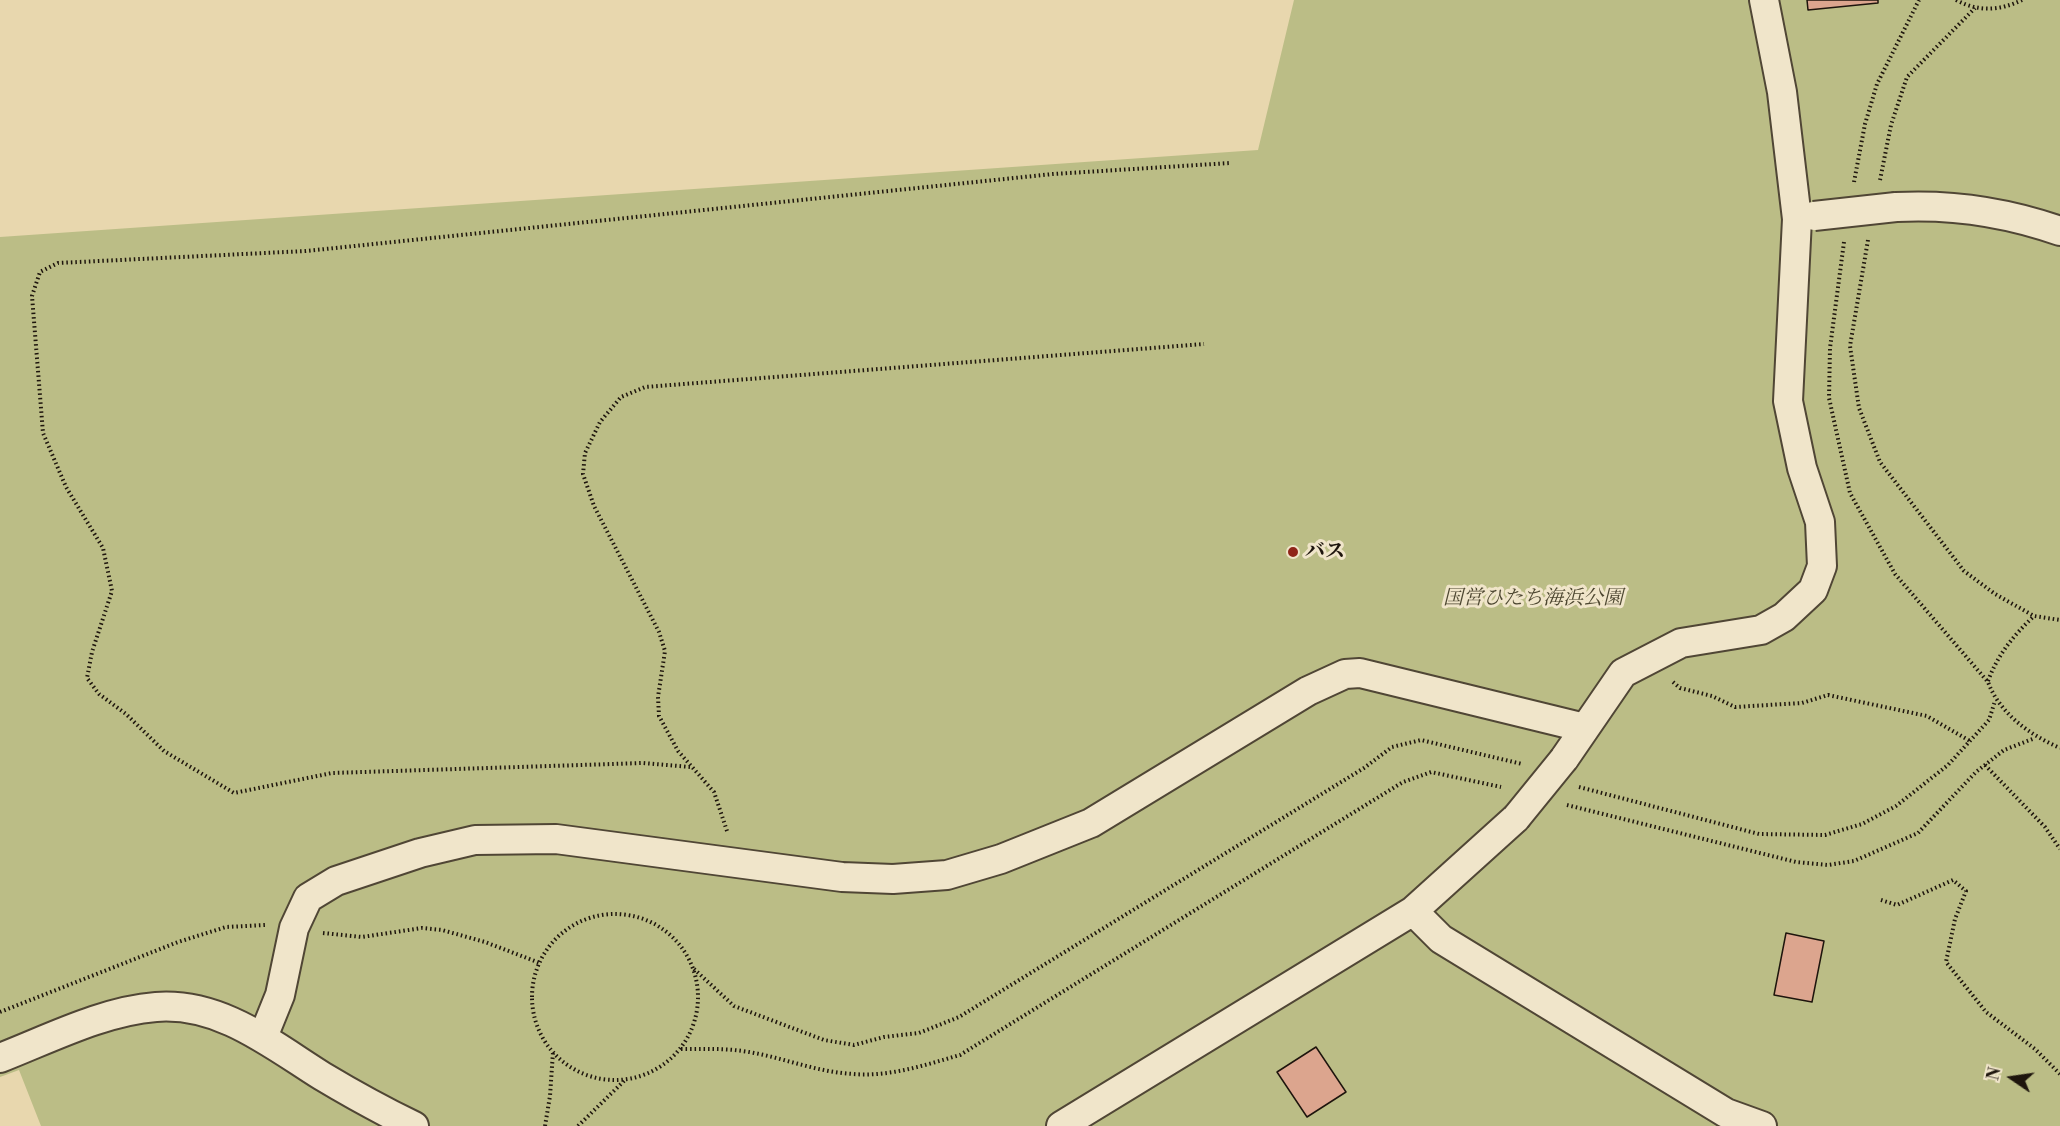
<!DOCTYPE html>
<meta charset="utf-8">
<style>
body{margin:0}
#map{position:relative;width:2060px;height:1126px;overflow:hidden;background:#e8d7ae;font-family:"Libre Bodoni",serif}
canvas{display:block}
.north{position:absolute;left:1982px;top:1048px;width:60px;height:60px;-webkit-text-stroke:4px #f0e5ca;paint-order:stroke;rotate:283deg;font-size:16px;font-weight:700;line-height:24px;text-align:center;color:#1e150d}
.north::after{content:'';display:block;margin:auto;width:21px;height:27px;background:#1e150d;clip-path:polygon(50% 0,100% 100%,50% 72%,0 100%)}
</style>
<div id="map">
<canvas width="2060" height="1126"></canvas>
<div class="north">N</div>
</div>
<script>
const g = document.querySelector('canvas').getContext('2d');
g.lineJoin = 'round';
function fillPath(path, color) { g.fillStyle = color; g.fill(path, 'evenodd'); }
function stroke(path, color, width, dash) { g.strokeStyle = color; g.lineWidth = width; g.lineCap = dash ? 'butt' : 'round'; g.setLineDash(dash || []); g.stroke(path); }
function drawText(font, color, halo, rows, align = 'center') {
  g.font = font + ' "Libre Bodoni","Noto Serif JP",serif'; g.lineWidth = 6; g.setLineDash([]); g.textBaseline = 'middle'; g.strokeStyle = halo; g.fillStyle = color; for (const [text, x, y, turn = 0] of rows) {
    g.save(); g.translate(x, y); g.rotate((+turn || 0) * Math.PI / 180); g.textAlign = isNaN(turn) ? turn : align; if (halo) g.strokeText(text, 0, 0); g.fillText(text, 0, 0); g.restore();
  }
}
const green = new Path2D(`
 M1294 0H2060V1126H41L19 1070 0 1077V237L1258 150Z`);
const building = new Path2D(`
 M1807 0H1878V3L1808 10Z
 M1786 933 1824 941 1812 1002 1774 995Z
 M1316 1047 1346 1092 1307 1117 1277 1072Z`);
const path = new Path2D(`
 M1956 0C1979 12 1999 11 2022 0
 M1880 180 1891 125 1907 77 1975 8
 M1854 182 1865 124 1877 84 1919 0
 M1868 240 1850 346 1859 408 1880 462 1964 571 1995 594 2034 616 2060 620
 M1844 242 1830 348 1829 398 1850 493 1895 574 1988 682C2000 714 2030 735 2060 748
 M1988 681C1998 654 2014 635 2034 616
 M1673 682 1680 688 1712 696 1735 707 1802 703 1828 695 1927 716 1970 741
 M1985 765 2045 827 2060 849
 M690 767 643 763 332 773 234 793 164 751 126 714 99 694 87 678 92 652 112 591 103 548 66 487 43 433 32 296 40 272 58 263 306 251 1053 174 1230 163
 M1579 787 1759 834 1825 835 1862 824 1896 806 1948 765 1989 720 1995 701
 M1567 805 1796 862 1828 865 1854 861 1918 833 1976 772 2004 750 2035 738
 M727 831 714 792 678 751 659 716 658 697 665 651 659 632 594 506 583 474 585 453 600 422 621 397 645 387 1204 344
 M1881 900 1897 905 1953 880 1966 891 1955 919 1946 962 1986 1012 2035 1049 2060 1074
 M532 997a83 83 0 1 1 166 0a83 83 0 1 1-166 0Z
 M323 933 362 937 422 928 442 930 485 942 540 963
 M694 969 734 1006 824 1040 854 1045 884 1037 919 1033 959 1017 1364 768 1392 747 1421 740 1522 764
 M0 1012 178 942 226 927 265 925
 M681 1049C704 1049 726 1048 749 1052 784 1058 817 1072 853 1074 890 1077 925 1065 960 1055L1403 782 1431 772 1501 787
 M545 1126 550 1096 553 1052
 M578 1126 625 1080`);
const pedestrian = new Path2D(`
 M1896 207C1953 204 2006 212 2060 231
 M1564 759 1623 673 1681 643 1761 630 1784 617 1813 590 1822 566 1820 522 1802 468 1788 401 1797 219 1782 92 1764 0
 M1413 911 1441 939 1726 1113 1762 1126
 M263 1037 280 995 294 928 308 898 336 881 420 853 475 840 556 839 842 877 893 879 947 875 1001 859 1091 823 1308 691 1345 674 1360 673 1585 728
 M0 1058C49 1039 103 1011 156 1007 220 1002 271 1044 322 1076 352 1094 383 1111 414 1126
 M1061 1126 1413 911 1516 818`);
const pedestrianBridge = new Path2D(`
 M1814 216 1896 207
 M1516 818 1564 759`);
const markers = [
 [1293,552,6,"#8f2418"]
];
const poiNames = [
 ["バス",1305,552]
];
const parkNames = [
 ["国営ひたち海浜公園",1533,599]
];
fillPath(green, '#bbbd86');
fillPath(building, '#dca58e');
stroke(building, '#1e150d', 1.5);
stroke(pedestrian, '#504635', 32);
stroke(path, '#1e150d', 4, [1.5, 3]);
stroke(pedestrian, '#f0e5ca', 28);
stroke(pedestrianBridge, '#504635', 32, []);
stroke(pedestrianBridge, '#f0e5ca', 28);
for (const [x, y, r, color] of markers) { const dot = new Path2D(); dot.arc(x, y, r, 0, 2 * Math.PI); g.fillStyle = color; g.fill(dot); stroke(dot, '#f0e5ca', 2); }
drawText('bold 20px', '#1e150d', '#f0e5ca', poiNames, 'left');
drawText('italic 20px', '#4d4731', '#f0e5ca', parkNames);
</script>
